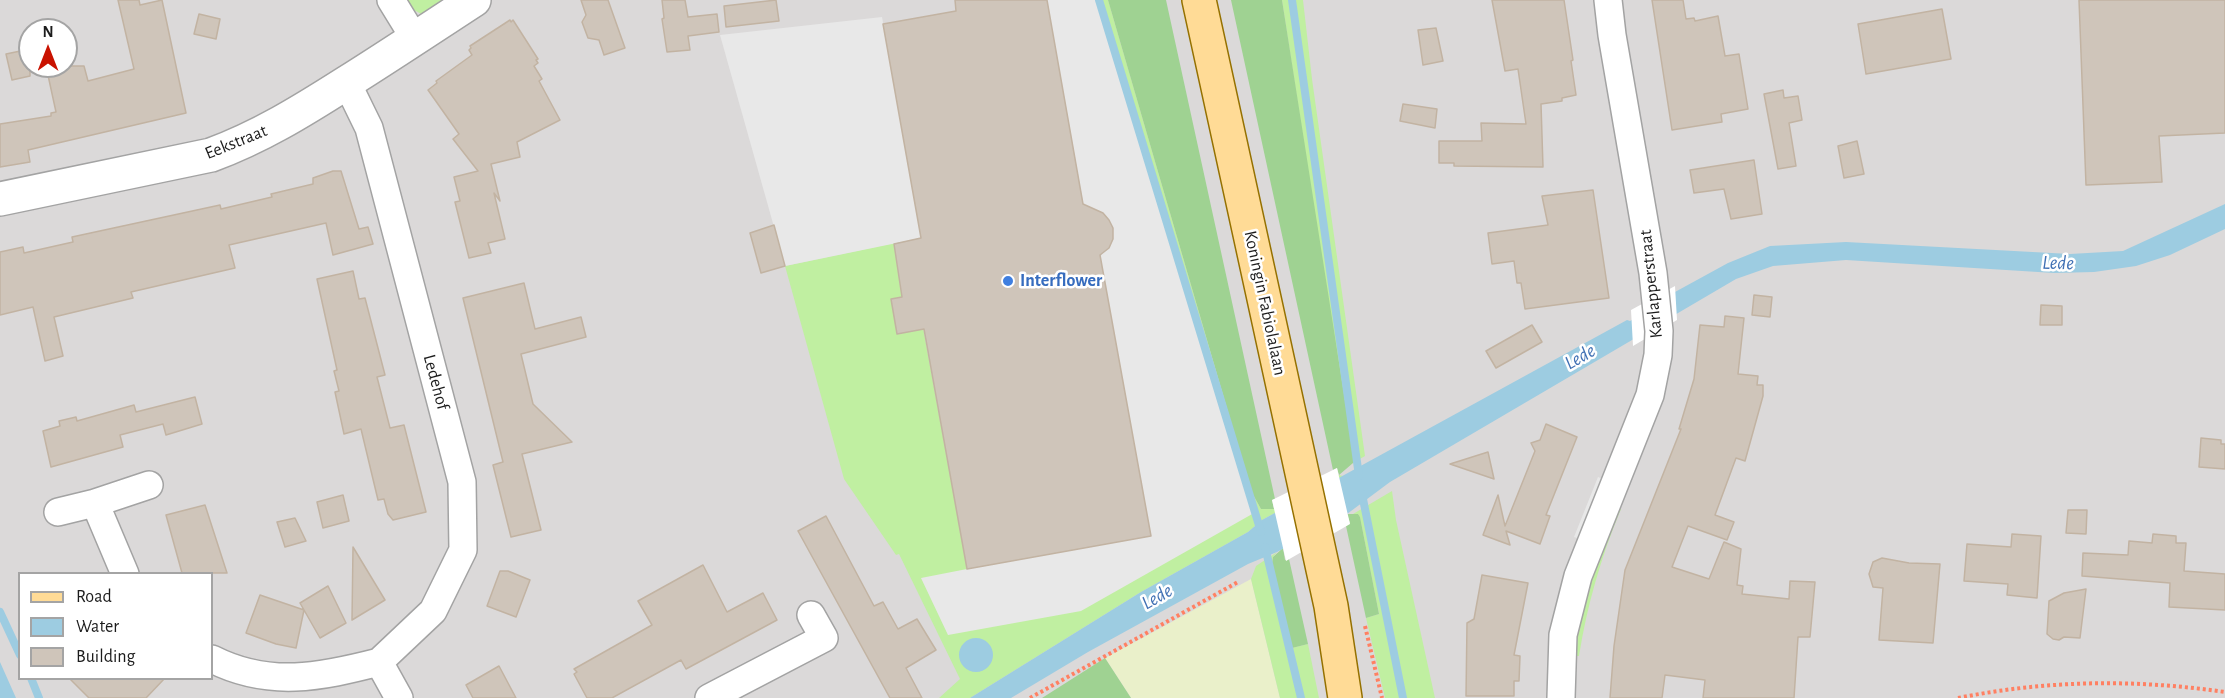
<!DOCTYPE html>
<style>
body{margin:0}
#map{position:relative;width:2225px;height:698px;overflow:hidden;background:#efece1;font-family:"Alegreya Sans",sans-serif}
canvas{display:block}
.legend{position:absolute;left:18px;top:572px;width:195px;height:108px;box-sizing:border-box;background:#fff;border:2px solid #a4a4a4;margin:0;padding:8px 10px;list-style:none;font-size:18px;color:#1c1c1c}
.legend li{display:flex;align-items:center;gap:12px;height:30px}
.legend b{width:30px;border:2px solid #a4a4a4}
.north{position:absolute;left:18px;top:18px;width:60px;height:60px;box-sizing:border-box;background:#fff;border:2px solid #a4a4a4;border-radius:50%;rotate:0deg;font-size:16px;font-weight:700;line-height:24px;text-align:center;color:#1c1c1c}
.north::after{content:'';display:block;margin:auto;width:21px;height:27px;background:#c91200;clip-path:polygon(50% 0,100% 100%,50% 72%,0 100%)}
</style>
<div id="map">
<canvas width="2225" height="698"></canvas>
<ul class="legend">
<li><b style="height:8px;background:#ffdb96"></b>Road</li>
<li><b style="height:16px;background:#9dcce1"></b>Water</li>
<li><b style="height:16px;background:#cfc5ba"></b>Building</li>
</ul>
<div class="north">N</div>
</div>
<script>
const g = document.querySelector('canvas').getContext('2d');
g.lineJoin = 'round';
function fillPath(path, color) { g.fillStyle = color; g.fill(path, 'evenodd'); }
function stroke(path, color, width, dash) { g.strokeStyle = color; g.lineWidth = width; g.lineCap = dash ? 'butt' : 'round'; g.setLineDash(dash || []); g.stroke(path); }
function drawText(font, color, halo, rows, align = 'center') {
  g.font = font + ' "Alegreya Sans",sans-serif'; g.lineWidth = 5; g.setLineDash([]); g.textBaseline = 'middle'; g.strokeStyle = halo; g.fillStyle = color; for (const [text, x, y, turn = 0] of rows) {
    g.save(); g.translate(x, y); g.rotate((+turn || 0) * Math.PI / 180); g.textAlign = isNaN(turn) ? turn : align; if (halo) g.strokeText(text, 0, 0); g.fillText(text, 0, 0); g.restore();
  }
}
const residential = new Path2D(`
 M0 0H2225V698H0ZM30 30H66V66H30ZM20 574H212V678H20Z`);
const farmland = new Path2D(`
 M1251 579 1280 698H1131L1105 658Z`);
const grass = new Path2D(`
 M407 0H457L423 15 414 10Z
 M1097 0H1108L1251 491 1261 509 1274 508 1339 475 1343 476 1262 520 1248 532 1141 592 970 698H939L960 679 899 554 896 555 844 479 785 266 904 241V243L894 244 901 291 916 289 967 569 1253 513Z
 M1282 0H1303L1312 79 1365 456 1353 463Z
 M1392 491 1396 520 1435 698H1385L1366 618 1379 614 1360 517 1358 514H1353Z
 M1617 508 1621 509C1601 557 1587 605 1579 656H1572L1581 602Z
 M1277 552 1273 557 1272 563 1292 648 1308 644 1319 698H1280L1251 579 1256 566Z`);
const forest = new Path2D(`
 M1108 0H1166L1275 499 1272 500 1274 509H1261L1251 491Z
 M1231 0H1282L1354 458 1353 463 1339 475 1337 468 1333 470Z
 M1347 514H1358L1360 517 1379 614 1366 618 1346 526 1350 523Z
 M1283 548 1285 560 1289 559 1308 644 1292 648 1272 563 1273 557Z
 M1105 658 1131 698H1042Z`);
const parking = new Path2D(`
 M1047 0H1097L1254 513 1081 611 948 635 921 578 967 569 1113 228 1109 220 1103 213 1094 209 1084 208Z
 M882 17 921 238 785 266 720 35Z
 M1598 477 1605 480 1580 539 1574 537Z`);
const water = new Path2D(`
 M2225 204V229L2170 255 2136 266 2094 272 2054 273 1846 260 1773 266 1736 279 1390 482 1347 514 1277 552 1248 564 1088 652 1011 698H970L1141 592 1248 532 1262 520 1627 320 1630 321 1674 296 1675 292 1728 263 1770 246 1846 242 2070 254 2123 251Z
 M959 655a17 17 0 1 1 34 0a17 17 0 1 1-34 0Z
 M0 662 16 698H0Z`);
const pier = new Path2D(`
 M1675 286 1677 320 1633 346 1631 310Z
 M1337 468 1350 524 1286 561 1272 500Z`);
const stream = new Path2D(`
 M1099 0 1261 532
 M1292 0 1359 476
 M1362 494 1403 698
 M1265 547 1301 698
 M0 612 20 655
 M31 678 39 698`);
const building = new Path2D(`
 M118 0H139L140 5 162 0 186 113 28 150 30 162 0 167V124L51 116V113L56 112 46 66H84L88 81 134 69Z
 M581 0H608L625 48 604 55 599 40 588 38 582 22 586 15Z
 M662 0H685L688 17 717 14 719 32 688 36 690 50 667 52 662 19 664 18Z
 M776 0 779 21 726 27 724 6Z
 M955 0H1047L1083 204 1103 213 1109 220 1113 228V239L1109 248 1100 255 1151 536 967 569 924 329 897 334 891 299 902 297 894 244 921 238 883 24 956 11Z
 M1492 0H1564L1573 60 1571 61 1576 95 1562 98V101L1541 104 1543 167 1454 166V163H1439V141H1482L1481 123 1526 124 1518 69 1505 71Z
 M1652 0H1683L1686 19 1694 18 1695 21 1718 16 1725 56 1739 54 1748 109 1721 114 1722 122 1672 130Z
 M2079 0H2225V133L2159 136 2162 182 2086 185Z
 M1942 9 1951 59 1866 74 1858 24Z
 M199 14 220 19 216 39 194 34Z
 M510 20 511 22 513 20 538 59 536 60 538 63 534 66 542 79 539 81 560 120 517 142 520 157 491 164 500 201 494 193 505 239 488 243 491 253 469 258 455 202 460 201 454 177 478 171 453 139 459 134 428 90 437 83 436 81 472 55 469 50 471 48 470 46Z
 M1436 28 1443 61 1423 65 1418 30Z
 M30 49V76L12 80 6 54Z
 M1783 90 1784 98 1798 96 1802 120 1789 123 1796 166 1778 169 1764 94Z
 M1403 104 1437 109 1435 128 1400 121Z
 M1857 141 1864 174 1844 178 1838 146Z
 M1754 160 1762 214 1731 219 1724 189 1694 193 1690 170Z
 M333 171H341L359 229 368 227 373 244 333 255 326 223 229 245 235 268 131 292 133 298 54 317 63 356 45 361 33 307 0 315V252L23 247 24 253 73 242 72 237 220 205 221 209 272 197 271 194 313 184V178Z
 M1593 190 1609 298 1525 309 1521 283H1517L1514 261 1492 264 1488 233 1548 225 1542 196Z
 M774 225 785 266 761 273 750 233Z
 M353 271 359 299 365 298 385 375 377 377 390 428 404 425 426 512 393 520 388 514 384 499 378 500 361 429 344 434 335 392 339 391 334 371 337 370 317 279Z
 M524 283 535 329 581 317 586 337 521 354 533 404 572 442 522 454 541 530 511 537 493 465 503 462 463 298Z
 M1754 295 1772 297 1770 317 1752 315Z
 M2041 305 2062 306V325H2040Z
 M1725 316 1744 318 1738 374 1758 376 1757 385H1763V396L1745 461 1736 458 1715 515 1734 522 1727 540 1688 526 1672 567 1709 579 1724 542 1741 549 1737 585 1743 586 1742 594 1789 599 1790 581 1815 582 1810 637H1798L1794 698H1703L1705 680 1665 675 1662 698H1610L1614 646 1625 570 1681 429H1679L1694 379 1700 325 1724 327Z
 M1532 325 1542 342 1496 368 1486 351Z
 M195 397 202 424 166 435 163 424 120 435 123 447 51 467 43 431 60 426 59 421 76 417 77 421 134 405 136 412Z
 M1546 424 1577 437 1546 515 1550 516 1540 544 1506 531 1510 545 1483 535 1498 495 1505 526 1535 451 1531 443 1540 440Z
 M2201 438 2221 440V444H2225V469L2199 467Z
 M1488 452 1494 479 1450 464Z
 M343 495 349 521 323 528 317 502Z
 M205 505 227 573H182L166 515Z
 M2068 510H2087L2086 534 2066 533Z
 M826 516 874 606 883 602 898 629 917 619 936 650 906 668 922 698H890L798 531Z
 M295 518 306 541 285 547 277 522Z
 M2012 534 2041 536 2037 598 2007 595 2008 584 1964 581 1967 544 2011 547Z
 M2153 534 2176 536V543H2186L2184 571 2225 574V610L2169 607 2170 583 2082 576 2083 553 2128 555 2129 541 2152 543Z
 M353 547 385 600 352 620Z
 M1882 558 1909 563 1940 564 1933 643 1879 640 1883 588 1873 587 1869 574 1873 562Z
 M703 565 727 612 763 593 777 620 686 669 681 660 612 698H587L574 674 577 672 574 669 652 625 638 601Z
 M500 571H508L530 580 516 617 487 606Z
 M1482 575 1528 583 1514 655 1520 656 1519 681H1514V696H1466L1467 623 1474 619Z
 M328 586 346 623 320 638 300 603Z
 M2086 589 2080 638 2064 637 2059 640 2053 639 2047 634 2049 601 2064 593Z
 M260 595 304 610 296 648 276 644 246 633Z
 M499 666 516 698H473L466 685Z
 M69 678H165L146 698H89Z`);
const path = new Path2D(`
 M1365 626 1382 698
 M1030 698 1238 582
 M1958 698C2047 680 2135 679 2225 692`);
const minor = new Path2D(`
 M391 0 415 39
 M347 83 369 128 462 482 463 550 433 611 379 662 399 698
 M95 503 149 485
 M58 512 95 503 125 574
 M212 659C269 688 321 677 379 662
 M709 698 824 638 811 615
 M1561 698 1563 635 1578 576 1650 395 1658 355 1659 331 1653 273 1612 35 1608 0`);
const tertiary = new Path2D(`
 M0 199 211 155C260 137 302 111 346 83 389 56 431 28 474 0`);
const primary = new Path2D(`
 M1199 0 1331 606 1345 698`);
const markers = [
 [1008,281,6,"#3f7fe0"]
];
const streetNames = [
 ["Eekstraat",236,142,-22],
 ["Karlapperstraat",1651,284,-96],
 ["Koningin Fabiolalaan",1265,303,78],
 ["Ledehof",436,382,75]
];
const shopNames = [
 ["Interflower",1020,281]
];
const waterNames = [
 ["Lede",2058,263,1],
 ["Lede",1580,357,-30],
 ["Lede",1157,597,-30]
];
fillPath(residential, '#dbd9d9');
fillPath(farmland, '#eaf0ca');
fillPath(grass, '#c0efa1');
fillPath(forest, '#9fd292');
fillPath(parking, '#e8e8e8');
fillPath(water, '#9dcce1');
fillPath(pier, '#fff');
stroke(stream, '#9dcce1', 8);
fillPath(building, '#cfc5ba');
stroke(building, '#c2b3a2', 1.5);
stroke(minor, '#a3a3a3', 30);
stroke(tertiary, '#a3a3a3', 36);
stroke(primary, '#957100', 36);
stroke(path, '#ff8062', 4, [3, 3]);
stroke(minor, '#fff', 27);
stroke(tertiary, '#fff', 33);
stroke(primary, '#ffdb96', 33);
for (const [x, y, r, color] of markers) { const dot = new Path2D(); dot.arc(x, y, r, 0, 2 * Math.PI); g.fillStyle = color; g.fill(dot); stroke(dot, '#fff', 2); }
drawText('18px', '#1c1c1c', '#fff', streetNames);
drawText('bold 18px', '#366cbe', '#fff', shopNames, 'left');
drawText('italic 20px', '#4070b4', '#fff', waterNames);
</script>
